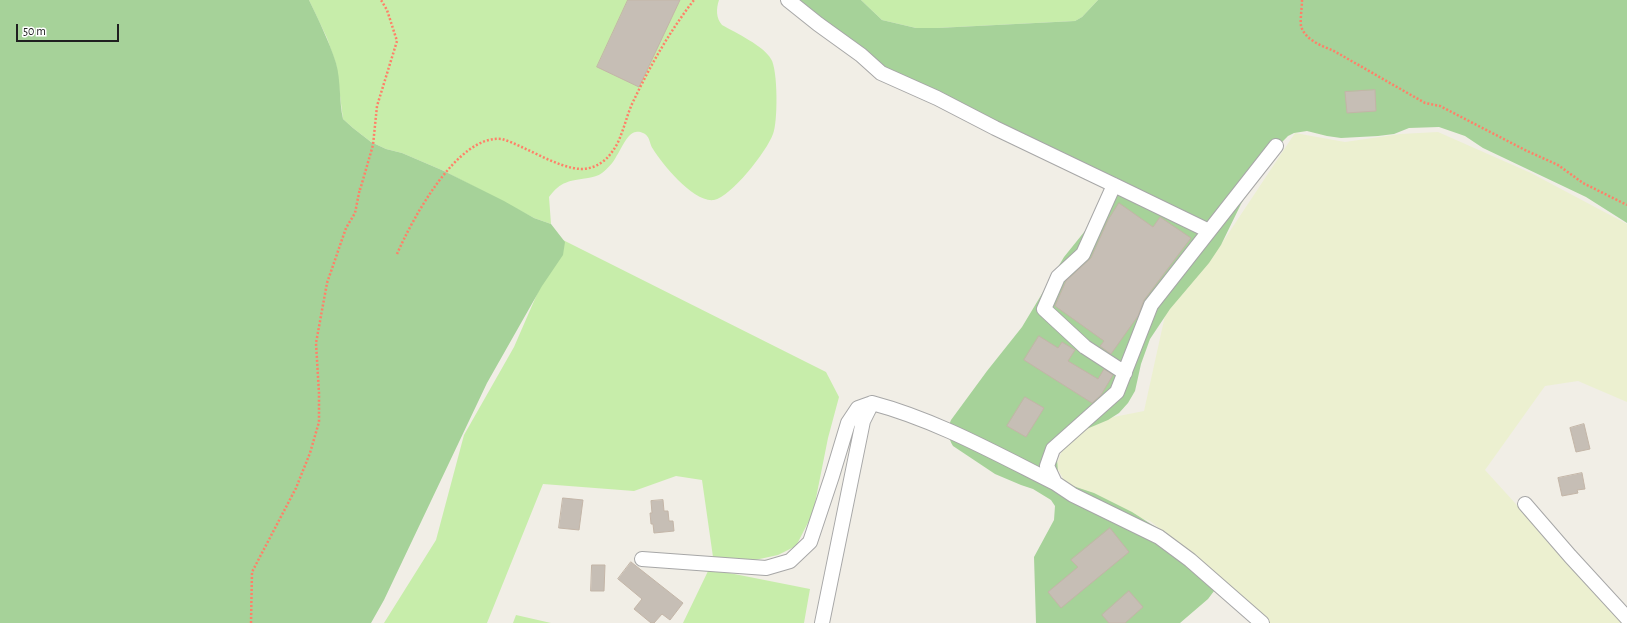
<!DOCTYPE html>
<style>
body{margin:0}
#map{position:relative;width:1627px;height:623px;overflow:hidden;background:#f1eee6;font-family:"Alegreya Sans",sans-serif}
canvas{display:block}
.scale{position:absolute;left:16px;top:24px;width:103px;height:18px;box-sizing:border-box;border:2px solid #202020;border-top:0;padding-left:5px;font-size:12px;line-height:14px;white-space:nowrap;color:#202020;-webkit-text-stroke:3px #fff;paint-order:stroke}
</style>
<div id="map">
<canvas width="1627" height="623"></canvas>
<div class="scale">50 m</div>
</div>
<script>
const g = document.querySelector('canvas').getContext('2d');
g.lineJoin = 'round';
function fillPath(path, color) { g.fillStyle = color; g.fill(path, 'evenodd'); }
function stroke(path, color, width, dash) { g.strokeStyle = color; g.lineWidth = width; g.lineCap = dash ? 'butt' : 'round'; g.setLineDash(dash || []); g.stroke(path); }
const farmland = new Path2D(`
 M1438 132 1531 173 1627 224V402L1578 381 1545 386 1485 470 1624 623H1267L1184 548 1150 521 1098 505 1065 482 1056 466 1063 448 1088 422 1144 411 1166 311 1222 243 1295 133 1345 142 1400 134Z`);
const grass = new Path2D(`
 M309 0H719C716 9 716 18 722 25 736 33 764 46 771 59 778 69 778 123 773 134 767 151 731 197 714 200 694 203 662 164 653 149 650 145 650 139 647 136 645 133 639 131 636 132 627 133 621 150 616 157 613 163 607 169 602 173 598 176 593 177 588 178 569 181 561 181 549 197L551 224 534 218 444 171 402 153 386 149 371 142 353 128 343 119 336 64 327 38Z
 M861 0H1098L1082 17 1075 21 937 28H916L882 20Z
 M561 239 826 372 839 397 828 438 813 513 796 546 778 555 755 560 713 557 702 480 676 476 634 491 543 484 487 623H384L436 540 464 435 514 347Z
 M709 569 810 589 804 623H683Z
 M516 615 551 623H513Z`);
const forest = new Path2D(`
 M0 0H309C319 21 329 41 336 63 341 81 339 101 343 119L353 128 371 142 386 149 402 153 444 171 504 201 534 218 551 224 565 242 563 255 542 286 487 383 384 600 371 623H0Z
 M790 0H861L882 20 916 28H937L1075 21 1082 17 1098 0H1627V223L1586 197 1483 148 1465 136 1439 127 1409 128 1394 134 1378 136 1341 138 1327 136 1307 131 1294 133 1288 136 1278 146 1257 176 1241 204 1221 245 1209 263 1170 309 1150 339 1141 364 1135 391 1128 403 1119 413 1108 420 1077 433 1059 452 1057 459 1058 473 1061 479 1073 486 1094 493 1132 512 1165 533 1217 587 1208 599 1180 623H1036L1034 557 1054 520 1055 506 1051 500 1033 489 1021 485 995 474 953 446C948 438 947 429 951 420L987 371 1022 327 1064 257 1101 211 1105 198 1104 185 864 57Z`);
const building = new Path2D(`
 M628 0H680L639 87 597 67Z
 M1375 90 1376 111 1347 113 1345 92Z
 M1119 203 1153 227 1160 217 1191 238 1144 300 1138 316 1111 354 1100 346 1104 341 1055 306 1066 281 1091 258 1108 220Z
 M1039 336 1058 348 1062 342 1075 350 1068 361 1098 379 1104 369 1113 375 1101 395 1092 403 1024 360Z
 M1025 397 1044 408 1026 437 1007 426Z
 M1584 424 1590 449 1576 452 1570 428Z
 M1582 473 1585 489 1577 490 1578 493 1562 496 1558 478Z
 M563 498 583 500 579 530 559 528Z
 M663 500 664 511H668L669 521H673L674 531 654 533 653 524H651L650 513H652L651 501Z
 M1110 528 1129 552 1061 608 1048 592 1078 567 1071 560Z
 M631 562 683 603 670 620 662 614 654 623H651L634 609 642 599 618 579Z
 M592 565H605L604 591H591Z
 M1129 591 1143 607 1125 623H1109L1102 615Z`);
const path = new Path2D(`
 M1302 0C1302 8 1300 19 1301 26 1305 40 1322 46 1334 51L1425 103 1440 106 1525 150 1558 165 1583 183 1627 205
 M360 190 373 145 377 106 397 41 387 10 381 0
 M397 254C412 220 457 134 502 139 525 146 557 168 581 169 594 169 605 162 612 152 622 139 625 120 632 104 649 68 669 32 694 0
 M251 623 252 572 296 488 310 453 319 422V393L316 343 327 283 346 228 355 213 360 188`);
const minor = new Path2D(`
 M788 0 818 24 861 55 881 73 937 98 995 128 1114 185
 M1125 373 1085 347 1044 309 1058 277 1083 254 1114 185 1209 231
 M1525 504 1570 556 1627 618
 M642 559 766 568 790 561 810 542 832 476 848 423 858 408 872 403
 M822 623 863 421 872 403C936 420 995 453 1055 483
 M1262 623 1190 560 1159 537 1073 495 1055 483 1047 466 1053 449 1117 392 1151 305 1276 146`);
fillPath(farmland, '#ecf0d0');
fillPath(grass, '#c7edaa');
fillPath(forest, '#a6d299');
fillPath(building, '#c6beb5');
stroke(building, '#c3b5a7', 1);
stroke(minor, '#a7a7a7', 16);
stroke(path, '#ff8068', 2.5, [2, 2]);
stroke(minor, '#fff', 14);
</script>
